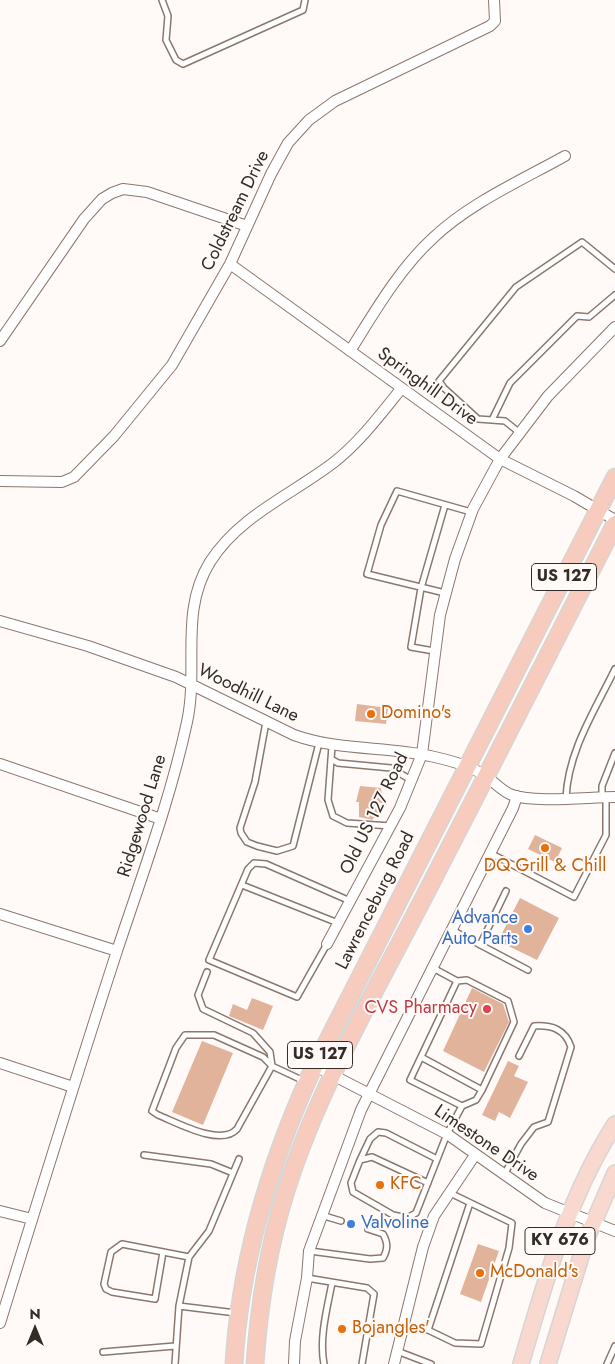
<!DOCTYPE html>
<style>
body{margin:0}
#map{position:relative;width:615px;height:1364px;overflow:hidden;background:#fffaf8;font-family:Jost,sans-serif}
canvas{display:block}
.north{position:absolute;left:10px;top:1304px;width:50px;height:50px;-webkit-text-stroke:4px #fffaf8;paint-order:stroke;rotate:0deg;font-size:14px;font-weight:700;line-height:20px;text-align:center;color:#342c27}
.north::after{content:'';display:block;margin:auto;width:18px;height:22px;background:#342c27;clip-path:polygon(50% 0,100% 100%,50% 72%,0 100%)}
</style>
<div id="map">
<canvas width="615" height="1364"></canvas>
<div class="north">N</div>
</div>
<script>
const g = document.querySelector('canvas').getContext('2d');
g.lineJoin = 'round';
function fillPath(path, color) { g.fillStyle = color; g.fill(path, 'evenodd'); }
function stroke(path, color, width, dash) { g.strokeStyle = color; g.lineWidth = width; g.lineCap = dash ? 'butt' : 'round'; g.setLineDash(dash || []); g.stroke(path); }
function drawText(font, color, halo, rows, align = 'center') {
  g.font = font + ' Jost,sans-serif'; g.lineWidth = 4; g.setLineDash([]); g.textBaseline = 'middle'; g.strokeStyle = halo; g.fillStyle = color; for (const [text, x, y, turn = 0] of rows) {
    g.save(); g.translate(x, y); g.rotate((+turn || 0) * Math.PI / 180); g.textAlign = isNaN(turn) ? turn : align; if (halo) g.strokeText(text, 0, 0); g.fillText(text, 0, 0); g.restore();
  }
}
const building = new Path2D(`
 M357 704 388 708 386 724 355 721Z
 M360 786 381 788 383 803H380L379 818H373V820L359 817V802H356Z
 M535 835 562 848 555 862 528 849Z
 M520 898 559 918 537 960 498 941Z
 M472 988 503 1004 509 1022 484 1072 443 1051Z
 M252 998 273 1006 263 1030 229 1016 233 1004 247 1010Z
 M202 1041 233 1053 203 1125 172 1112Z
 M508 1061 519 1066 514 1076 528 1082 510 1118 499 1112 495 1121 482 1115Z
 M478 1244 499 1251 481 1302 460 1294Z`);
const service = new Path2D(`
 M162 0 168 16 166 40 176 60 183 64 303 10 305 0
 M492 420 510 383 577 316 589 317 615 295
 M520 433 505 421 478 419 444 388 439 381 516 287 582 242 615 269
 M445 593 367 574 381 525 397 491 471 512
 M434 651 411 647 421 588 445 505
 M266 722 255 782 240 828 241 833 247 842 257 846 277 851 293 846 319 743
 M332 746 328 800 333 816 347 823 391 826
 M331 759 338 763 391 768 411 780
 M602 797V786L615 753
 M566 798C568 751 595 710 615 669
 M490 853 574 897 606 835V797
 M242 885 338 923
 M452 930 528 970
 M327 944 297 997 209 960 248 869 254 863 266 864 350 901
 M480 945 506 891
 M207 972 198 995 203 1009 253 1033 270 1052 272 1066 237 1129C221 1147 178 1123 158 1115L152 1111 176 1048 185 1035H214L263 1057 272 1066 304 1081
 M457 981 467 980 508 1001 514 1022 482 1090
 M421 1057 482 1090 476 1100 462 1106
 M144 1155 211 1164 233 1173
 M360 1160 370 1139 378 1132 386 1133 437 1159
 M504 1175 521 1144 534 1127 548 1122 571 1047C565 1029 552 1025 534 1026L519 1056
 M428 1183 372 1157 360 1160 351 1183 353 1192 393 1215 407 1218 416 1213 447 1134 462 1106 410 1080 457 981 433 968
 M321 1215 341 1221
 M310 1251 370 1259 383 1258C388 1249 388 1243 383 1234L368 1229
 M163 1252 155 1299 112 1292 106 1289 104 1284 111 1252 122 1244 189 1257
 M307 1278 367 1288 374 1294 362 1364
 M179 1306 236 1313
 M404 1326 428 1330 455 1343 481 1344 509 1248 512 1223 450 1193
 M428 1330 470 1203
 M397 1351 431 1364
 M103 1352 175 1346
 M175 1364 179 1306 189 1257 209 1231 239 1159
 M324 1364C319 1338 327 1309 332 1283
 M607 1364 615 1346`);
const minor = new Path2D(`
 M230 264 500 459 574 496 615 520
 M0 341 84 219 102 199 112 193 123 189 147 192 247 226
 M350 351C374 313 399 269 433 238 470 203 520 181 565 156
 M0 481 62 482 74 477 114 436 172 365 230 264 271 174 288 143 309 120 335 101 490 26 495 21 494 0
 M0 621 88 646 176 677 294 735C339 751 385 746 430 756 449 760 472 766 487 777 495 783 503 792 512 795 534 803 589 797 615 797
 M0 764 161 819
 M0 914 117 951
 M327 944 400 808 422 754 440 615 455 559 473 509 500 459 548 396 615 327
 M0 1063 73 1087
 M315 1066 447 1134 545 1203 615 1231
 M0 1211 32 1219
 M0 1323C38 1200 76 1077 116 954 141 878 170 801 187 722 199 667 179 612 210 562 239 516 291 495 333 463 359 443 380 415 401 389
 M294 1364 295 1341 307 1278 309 1251 361 1110 513 808 517 796
 M394 1364 423 1247 434 1216 475 1155`);
const primary = new Path2D(`
 M521 1364C545 1282 568 1197 615 1124
 M548 1364 586 1240 615 1173`);
const trunk = new Path2D(`
 M234 1364C240 1262 268 1168 310 1075L615 477
 M255 1364C259 1305 268 1248 286 1191 318 1089 374 994 423 899 487 774 552 649 615 524`);
const markers = [
 [371,714,5,"#e8710a"],
 [545,848,5,"#e8710a"],
 [528,929,5,"#3f7fe0"],
 [487,1009,5,"#e0444e"],
 [380,1185,5,"#e8710a"],
 [351,1224,5,"#3f7fe0"],
 [480,1273,5,"#e8710a"],
 [342,1329,5,"#e8710a"]
];
const shields = [
 [564,577,65],
 [320,1055,65],
 [560,1241,70]
];
const shieldNames = [
 ["US 127",564,577],
 ["US 127",320,1055],
 ["KY 676",560,1241]
];
const streetNames = [
 ["Coldstream Drive",236,211,-64],
 ["Springhill Drive",427,387,36],
 ["Woodhill Lane",248,694,26],
 ["Old US 127 Road",375,814,-64],
 ["Ridgewood Lane",143,816,-73],
 ["Lawrenceburg Road",376,901,-63],
 ["Limestone Drive",486,1144,34]
];
const foodNames = [
 ["Domino's",381,714],
 ["DQ Grill & Chill",545,867,"center"],
 ["KFC",390,1185],
 ["McDonald's",490,1273],
 ["Bojangles'",352,1329]
];
const shopNames = [
 ["Advance",518,919],
 ["Auto Parts",518,940],
 ["Valvoline",361,1224,"left"]
];
const healthNames = [
 ["CVS Pharmacy",477,1009]
];
fillPath(building, '#e2b39b');
stroke(service, '#8b776d', 8);
stroke(minor, '#8b776d', 12);
stroke(primary, '#d6d5d4', 18);
stroke(trunk, '#d6d5d4', 19);
stroke(service, '#fff', 5);
stroke(minor, '#fff', 10);
stroke(primary, '#f9d9cf', 15);
stroke(trunk, '#f7ccbf', 16);
for (const [x, y, r, color] of markers) { const dot = new Path2D(); dot.arc(x, y, r, 0, 2 * Math.PI); g.fillStyle = color; g.fill(dot); stroke(dot, '#fffaf8', 2); }
for (const [x, y, w] of shields) { const box = new Path2D(); box.roundRect(x - w / 2, y - 13.5, w, 27, 4); g.fillStyle = '#fffaf8'; g.fill(box); stroke(box, '#342c27', 1); }
drawText('bold 16px', '#342c27', null, shieldNames);
drawText('18px', '#342c27', '#fffaf8', streetNames);
drawText('18px', '#c56008', '#fffaf8', foodNames, 'left');
drawText('18px', '#366cbe', '#fffaf8', shopNames, 'right');
drawText('18px', '#be3a42', '#fffaf8', healthNames, 'right');
</script>
